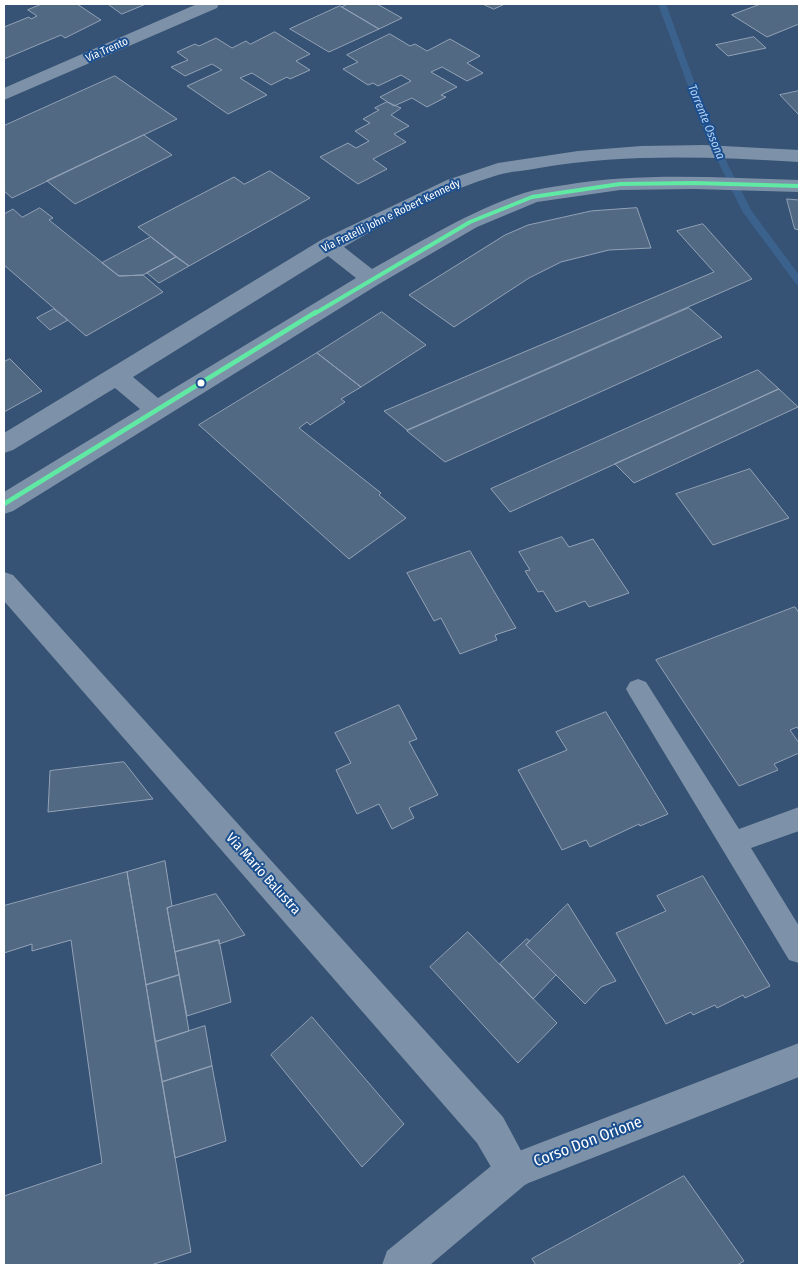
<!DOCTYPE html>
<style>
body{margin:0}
#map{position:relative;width:803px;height:1269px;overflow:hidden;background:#365274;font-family:"Fira Sans Condensed",sans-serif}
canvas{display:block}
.frame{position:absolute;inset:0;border:5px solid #fff;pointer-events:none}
</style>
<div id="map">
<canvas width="803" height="1269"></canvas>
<div class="frame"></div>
</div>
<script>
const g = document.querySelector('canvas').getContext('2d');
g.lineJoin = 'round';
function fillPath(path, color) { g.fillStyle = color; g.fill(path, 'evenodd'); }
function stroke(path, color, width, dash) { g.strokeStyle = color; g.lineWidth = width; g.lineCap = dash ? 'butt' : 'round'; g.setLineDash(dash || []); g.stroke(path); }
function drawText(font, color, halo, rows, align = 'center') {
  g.font = font + ' "Fira Sans Condensed",sans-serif'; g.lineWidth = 4; g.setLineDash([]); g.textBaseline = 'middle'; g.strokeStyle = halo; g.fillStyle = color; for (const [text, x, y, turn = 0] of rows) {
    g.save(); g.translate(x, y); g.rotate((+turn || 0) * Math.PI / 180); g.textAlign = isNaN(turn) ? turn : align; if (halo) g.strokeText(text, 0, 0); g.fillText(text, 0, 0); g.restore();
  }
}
const stream = new Path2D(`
 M658 4H666L716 141 751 210 799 275V285L796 284 742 211 708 141Z`);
const building = new Path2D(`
 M42 4H77L101 20 65 38 61 35 4 59V27L29 17 31 19 37 16 28 10Z
 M108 4H146L122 14Z
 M348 4H377L402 18 379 29 342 7Z
 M483 4H505L494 9Z
 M761 4H799V24L767 37 732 15Z
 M340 6 379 29 329 52 290 29Z
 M275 32 310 54 296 61 310 70 290 79 287 77 271 85 252 73 240 78 267 95 228 114 187 86 222 70 212 64 185 76 171 67 188 60 177 52 195 44 199 46 216 38 232 48 246 41 250 44Z
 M390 34 410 46 415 44 427 51 450 39 480 56 467 63 483 73 467 81 442 67 431 72 457 87 441 95 446 97 427 107 412 98 394 106 380 97 411 81 401 75 378 86 373 83 368 85 343 69 358 62 347 55Z
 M754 37 766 48 728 56 716 45Z
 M115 76 177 119 12 198 4 191V126Z
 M799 91V115L780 95Z
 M387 102 401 108 391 115 409 126 394 134 406 142 373 159 387 169 358 184 320 157 348 143 356 148 369 141 355 131 370 123 363 119 379 110 375 108Z
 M144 135 172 155 75 204 47 181Z
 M270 171 310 198 189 266 138 227 234 177 244 184Z
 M787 199 799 200V230L795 229Z
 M40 208 53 218 49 220 119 276 143 275 163 292 86 336 4 265V214L13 209 22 217Z
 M637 208 651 248 609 250 561 262 529 278 454 327 409 295 505 235 528 225 591 211Z
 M703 224 752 279 407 430 384 411 714 272 677 231Z
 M151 237 176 257 143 275 119 276 102 263Z
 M176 257 189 266 159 283 147 273Z
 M689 308 722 337 445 462 407 431Z
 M54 309 68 320 50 330 37 318Z
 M382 312 426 345 361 387 317 353Z
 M317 353 361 387 341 399 345 402 310 425 307 422 299 428 381 493 379 495 406 518 349 559 199 425Z
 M10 359 42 391 4 412V362Z
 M758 370 779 389 510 512 491 489Z
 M779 389 798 407 634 483 615 464Z
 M750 469 789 518 713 545 676 494Z
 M562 537 569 547 593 539 629 593 589 607 585 601 556 612 543 591 538 592 525 571 530 570 519 552Z
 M470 551 516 628 495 635 497 640 460 654 441 618 434 621 407 573Z
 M795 607 799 613V730L797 727 790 730 799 743V753L774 764 778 770 739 786 656 660Z
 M399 705 417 739 409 742 438 795 409 808 414 818 392 829 379 804 357 814 336 770 351 763 335 733Z
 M606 712 668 814 640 826 639 824 590 847 586 840 562 850 518 770 567 750 556 732Z
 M124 762 153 799 48 812 50 771Z
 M165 861 172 906 167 908 179 975 146 985 127 872Z
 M127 872 191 1252 151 1265H4V1196L102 1163 71 940 32 951V944L4 953V906Z
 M703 876 770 986 745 998 743 995 717 1008 715 1005 693 1015 691 1012 666 1024 616 933 666 911 657 896Z
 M216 894 245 935 219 944V940L175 952 167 908Z
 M568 904 616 981 601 987 585 1004 526 945Z
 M468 932 557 1023 518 1063 430 967Z
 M527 939 530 941 526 945 556 975 533 999 500 964Z
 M219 940 231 1002 187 1016 175 952Z
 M179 975 189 1031 155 1042 146 985Z
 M312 1017 404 1124 362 1167 271 1055Z
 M205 1026 212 1066 162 1082 155 1042Z
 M212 1066 226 1141 175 1158 162 1082Z
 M684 1176 744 1261 737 1265H536L532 1259Z`);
const service = new Path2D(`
 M638 679 646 682 739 829 799 807V831L751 848 799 926V963L789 960 630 696 626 689 630 682Z`);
const minor = new Path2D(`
 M197 4H219L217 8 4 100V88Z
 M704 145 799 150V162C712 157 626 153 539 168 525 171 511 171 498 175 444 191 392 219 344 247L372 269C422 241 470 211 524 193 537 189 552 187 565 185 642 172 721 178 799 180V192L694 189 620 190 537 202 477 227 379 284 13 511 4 514V492L140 409 115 388 13 450 4 453V433L321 240 447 180 498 163 578 151 641 146ZM328 256 356 278 158 398 133 377Z
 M4 572 13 575 503 1117 532 1171 527 1184 514 1189 501 1184 477 1143 4 601Z`);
const tertiary = new Path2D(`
 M799 1043V1077L526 1184 430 1265H382L387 1251 501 1158Z`);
const bus1Far1 = new Path2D(`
 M314 314 470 222 532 197 620 184 694 183 799 186`);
const bus1 = new Path2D(`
 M4 504 316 312`);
const markers = [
 [201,383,4.5,"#fff"]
];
const farStreetnames = [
 ["Via Trento",107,50,-24],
 ["Via Fratelli John e Robert Kennedy",391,216,-26]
];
const farWaternames = [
 ["Torrente Ossona",706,122,68]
];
const streetNames = [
 ["Via Mario Balustra",263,874,48]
];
const nearStreetnames = [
 ["Corso Don Orione",588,1142,-21]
];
fillPath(stream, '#3b618d');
fillPath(building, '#526984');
stroke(building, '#92a2b6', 1);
fillPath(service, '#7d92a8');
fillPath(minor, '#7d92a8');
fillPath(tertiary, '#7d92a8');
stroke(bus1Far1, '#60e9a3', 4);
stroke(bus1, '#60e9a3', 4.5);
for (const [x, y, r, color] of markers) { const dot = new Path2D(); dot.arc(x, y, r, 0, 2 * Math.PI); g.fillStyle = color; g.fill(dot); stroke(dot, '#1b4f8f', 2); }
drawText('11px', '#fff', '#1b4f8f', farStreetnames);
drawText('italic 12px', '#b5d3f5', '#1b4f8f', farWaternames);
drawText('14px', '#fff', '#1b4f8f', streetNames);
drawText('16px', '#fff', '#1b4f8f', nearStreetnames);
</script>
